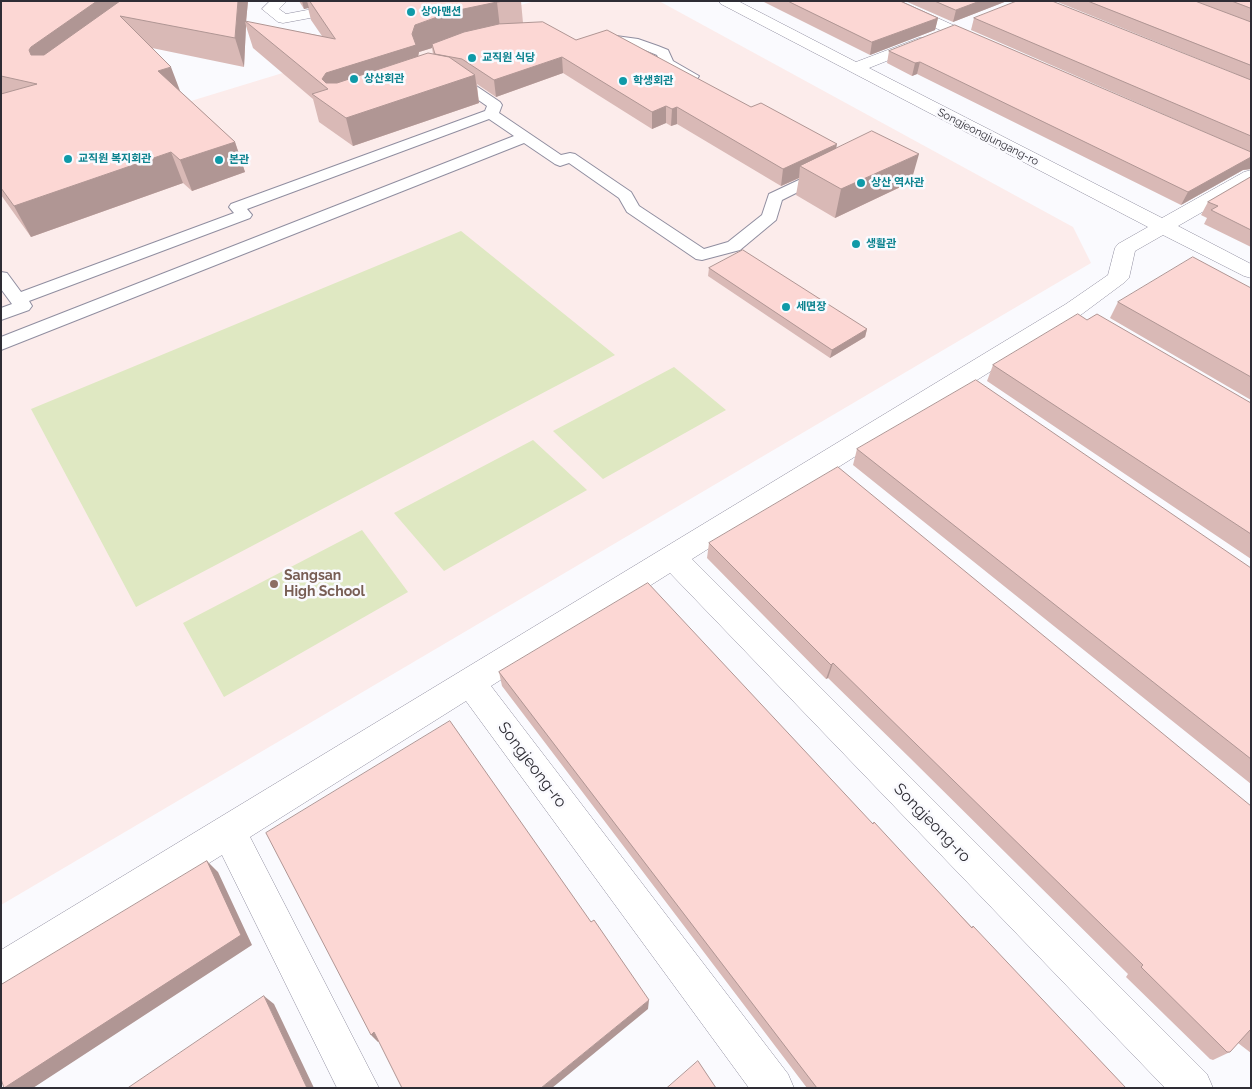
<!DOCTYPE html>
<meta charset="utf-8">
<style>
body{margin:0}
#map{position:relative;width:1252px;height:1089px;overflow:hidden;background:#fafafe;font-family:Raleway,sans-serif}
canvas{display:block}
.frame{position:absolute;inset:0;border:2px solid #2e2d35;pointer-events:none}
</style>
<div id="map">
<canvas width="1252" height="1089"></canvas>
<div class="frame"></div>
</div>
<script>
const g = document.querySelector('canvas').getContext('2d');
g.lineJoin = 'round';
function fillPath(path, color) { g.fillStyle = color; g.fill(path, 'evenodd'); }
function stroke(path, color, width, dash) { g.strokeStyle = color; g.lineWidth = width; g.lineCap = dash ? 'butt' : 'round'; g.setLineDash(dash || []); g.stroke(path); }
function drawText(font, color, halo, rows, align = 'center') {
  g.font = font + ' Raleway,"Noto Sans KR",sans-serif'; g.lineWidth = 5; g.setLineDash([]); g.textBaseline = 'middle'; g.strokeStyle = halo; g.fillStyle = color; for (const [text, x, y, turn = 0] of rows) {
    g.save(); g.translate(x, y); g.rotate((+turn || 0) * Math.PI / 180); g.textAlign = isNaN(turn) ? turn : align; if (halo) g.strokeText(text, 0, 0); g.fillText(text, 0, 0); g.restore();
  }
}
const education = new Path2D(`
 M535 1H659L1073 227 1091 263 1 905V159L335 57Z`);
const green = new Path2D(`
 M461 231 615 355 136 607 31 409Z
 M674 367 726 410 603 479 553 431Z
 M533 440 587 490 444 571 394 513Z
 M362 530 408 592 224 697 183 623Z`);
const lane = new Path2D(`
 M616 36 638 39 658 46 668 50 673 61 699 76 697 79H687L662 66 657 55 635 46 597 45 591 41 597 37Z
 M451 75 463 77 500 102 502 105 499 113 561 155 570 153 575 154 631 192 639 206 704 249 728 242 762 215 769 194 820 170H830L833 173 830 176 782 200 776 220 740 250 702 260 696 259 627 212 619 198 569 163 560 166 555 164 524 143 1 350V337L514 136 489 119 247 209 252 215 250 218 29 301 32 306 29 310 1 320V308L12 304 1 289V272L7 273 21 292 234 213 229 207 231 204 485 111 487 106 454 83 446 82 444 79Z`);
const street = new Path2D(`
 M270 1H287L279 9 286 14 355 1H387L380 5 283 23 278 22 262 9Z
 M719 1H738L856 62 919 38H929L932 41 929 44 869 68 1162 218 1244 172 1251 170V184L1178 226 1251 264V278L1244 276 1163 235 1135 251 1129 278 1125 282 1082 314 692 559 1207 1074 1213 1088H1165L670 573 491 686 788 1074 794 1088H749L466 701 250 837 379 1088H337L222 855 14 985 1 991V950L1066 304 1108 275 1115 248 1118 244 1148 227 721 4Z
 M880 1H900L986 40 989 43 986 46H976L882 4Z`);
const wall = new Path2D(`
 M1 1H248L246 22 322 36 311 20 308 8 304 9 299 1H521L523 23 576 40 751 107 836 149 911 182 835 218 796 195 799 178 781 186 677 124 671 126 666 123 652 129 563 73 496 97 477 84 479 103 353 146 319 122 313 99 253 48 246 26 244 67 152 48 179 90 235 142 245 172 192 191 183 183 31 237 1 195ZM432 48 433 54 418 56 419 52Z
 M762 1H900L938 18 935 30 870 55Z
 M905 1H1007L953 22Z
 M1055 1H1251V169L1243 170 1181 205 917 74 912 76 887 63 889 51 1250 152 971 30 974 18 1236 74Z
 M1251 177V247L1204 224 1207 218 1201 215 1208 202Z
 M709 268 867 329 865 337 830 358 708 276Z
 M1251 288V400L1110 318 1118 302Z
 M1087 320 1251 403V559L987 381 993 365Z
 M857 449 1251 568V784L853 465Z
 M709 543 1251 806V1053L1238 1043 1230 1052 1213 1060 1210 1059 1126 977 1128 974 910 758 828 678 826 679 707 558Z
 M499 672 873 824 1126 1088H807L502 686Z`);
const shadedWall = new Path2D(`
 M97 1H133L120 16 45 75 31 55 29 50 31 47Z
 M238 1H248L246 22 245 21 246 26 244 67 235 38Z
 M302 1H307L309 8 304 9Z
 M484 1 497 2 500 28 432 44V48L419 52 418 57 328 89 322 79 326 73 412 34 415 25Z
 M980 1H1007L953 22 956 10Z
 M938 18 935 30 870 55 872 42Z
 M562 57 563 73 496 97 494 80Z
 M920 62 917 74 912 76 915 63Z
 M171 67 182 96 158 71Z
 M475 75 479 103 353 146 346 118Z
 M666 106V123L652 129V112Z
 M677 107V124L671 126 672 109Z
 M235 142 245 172 192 191 180 160Z
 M837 144 834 161 800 166 799 178 781 186 783 169Z
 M171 152 183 183 31 237 14 206Z
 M919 154 911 182 835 218 841 189Z
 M1251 157V169L1243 170 1181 205 1188 192Z
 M867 329 865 337 830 358 832 350Z
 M833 663 828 678 826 679 831 665Z
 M207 861 218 872 252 945 33 1088H4Z
 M264 996 274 1004 314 1088H307Z
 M649 1000 648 1009 552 1088H541Z
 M374 1032 381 1040 378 1042 371 1035Z`);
const building = new Path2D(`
 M1 1H97L31 47 29 50 31 55H44L120 1H238L235 38 120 16 171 67 158 71 235 142 180 160 171 152 14 206 1 188V94L37 84 1 76Z
 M310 1H504L497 2 454 11 415 25 412 34 416 45 326 73 322 79 326 83H337L428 53 449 57 475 75 346 118 312 94 328 89 245 21 335 39Z
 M788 1H900L938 18 872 42Z
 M935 1H980L956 10Z
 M1017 1H1052L1251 80V136L974 18Z
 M1088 1H1195L1251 22V65Z
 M1232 1H1251V8Z
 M543 22 576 40 607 30 751 107 761 103 837 144 783 169 677 107 672 109 666 106 652 112 562 57 494 80 462 59 435 54 432 44 464 32 499 24Z
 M955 25 1251 152V157L1188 192 920 62 915 63 889 51Z
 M872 131 919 154 841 189 800 166Z
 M1251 177V230L1211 210 1218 206 1208 202Z
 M743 250 867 329 832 350 709 268Z
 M1193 257 1251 288V377L1118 302Z
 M1078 314 1087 320 1097 314 1251 403V534L993 365Z
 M976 380 1251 568V759L857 449Z
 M838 467 1251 806V1031L1250 1030 1230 1052H1227L1141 967 1143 965 917 745 833 663 831 665 709 543Z
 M648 583 873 824 874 822 972 928 973 926 1126 1088H817L499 672Z
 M450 721 591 922 594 920 649 1000 541 1088H402L374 1032 371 1035 266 833Z
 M207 861 241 935 4 1088 1 1079V985Z
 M264 996 307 1088H128Z
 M698 1061 716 1088H667Z`);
const markers = [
 [411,12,5,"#0f9aa8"],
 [472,58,5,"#0f9aa8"],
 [354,79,5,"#0f9aa8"],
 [623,81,5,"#0f9aa8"],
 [68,159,5,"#0f9aa8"],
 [219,160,5,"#0f9aa8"],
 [861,183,5,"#0f9aa8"],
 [856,244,5,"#0f9aa8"],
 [786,307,5,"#0f9aa8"],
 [274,584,5,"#8d6e63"]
];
const farCulturenames = [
 ["상아맨션",421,12],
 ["교직원 식당",482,58],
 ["상산회관",364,79],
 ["학생회관",633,81],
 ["교직원 복지회관",78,159],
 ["본관",229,160],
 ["상산 역사관",871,183],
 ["생활관",866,244],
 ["세면장",796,307]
];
const farStreetnames = [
 ["Songjeongjungang-ro",988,137,27]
];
const educationNames = [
 ["Sangsan",284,576],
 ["High School",284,592]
];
const nearStreetnames = [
 ["Songjeong-ro",532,765,53],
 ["Songjeong-ro",932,823,46]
];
fillPath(education, '#fceceb');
fillPath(green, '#dfe8c2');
stroke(lane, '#908ea0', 2);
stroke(street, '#908ea0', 1);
fillPath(lane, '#fff');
fillPath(street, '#fff');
fillPath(wall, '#d9b9b6');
fillPath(shadedWall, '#b09694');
fillPath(building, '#fcd7d4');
stroke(building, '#b09694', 1);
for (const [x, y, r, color] of markers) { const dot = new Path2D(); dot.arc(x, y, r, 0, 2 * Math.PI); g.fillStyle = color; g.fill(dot); stroke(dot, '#fafafe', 2); }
drawText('bold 11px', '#0d838f', '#fafafe', farCulturenames, 'left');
drawText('11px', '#2e2d35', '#fafafe', farStreetnames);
drawText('bold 14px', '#785e54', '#fafafe', educationNames, 'left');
drawText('16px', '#2e2d35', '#fafafe', nearStreetnames);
</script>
